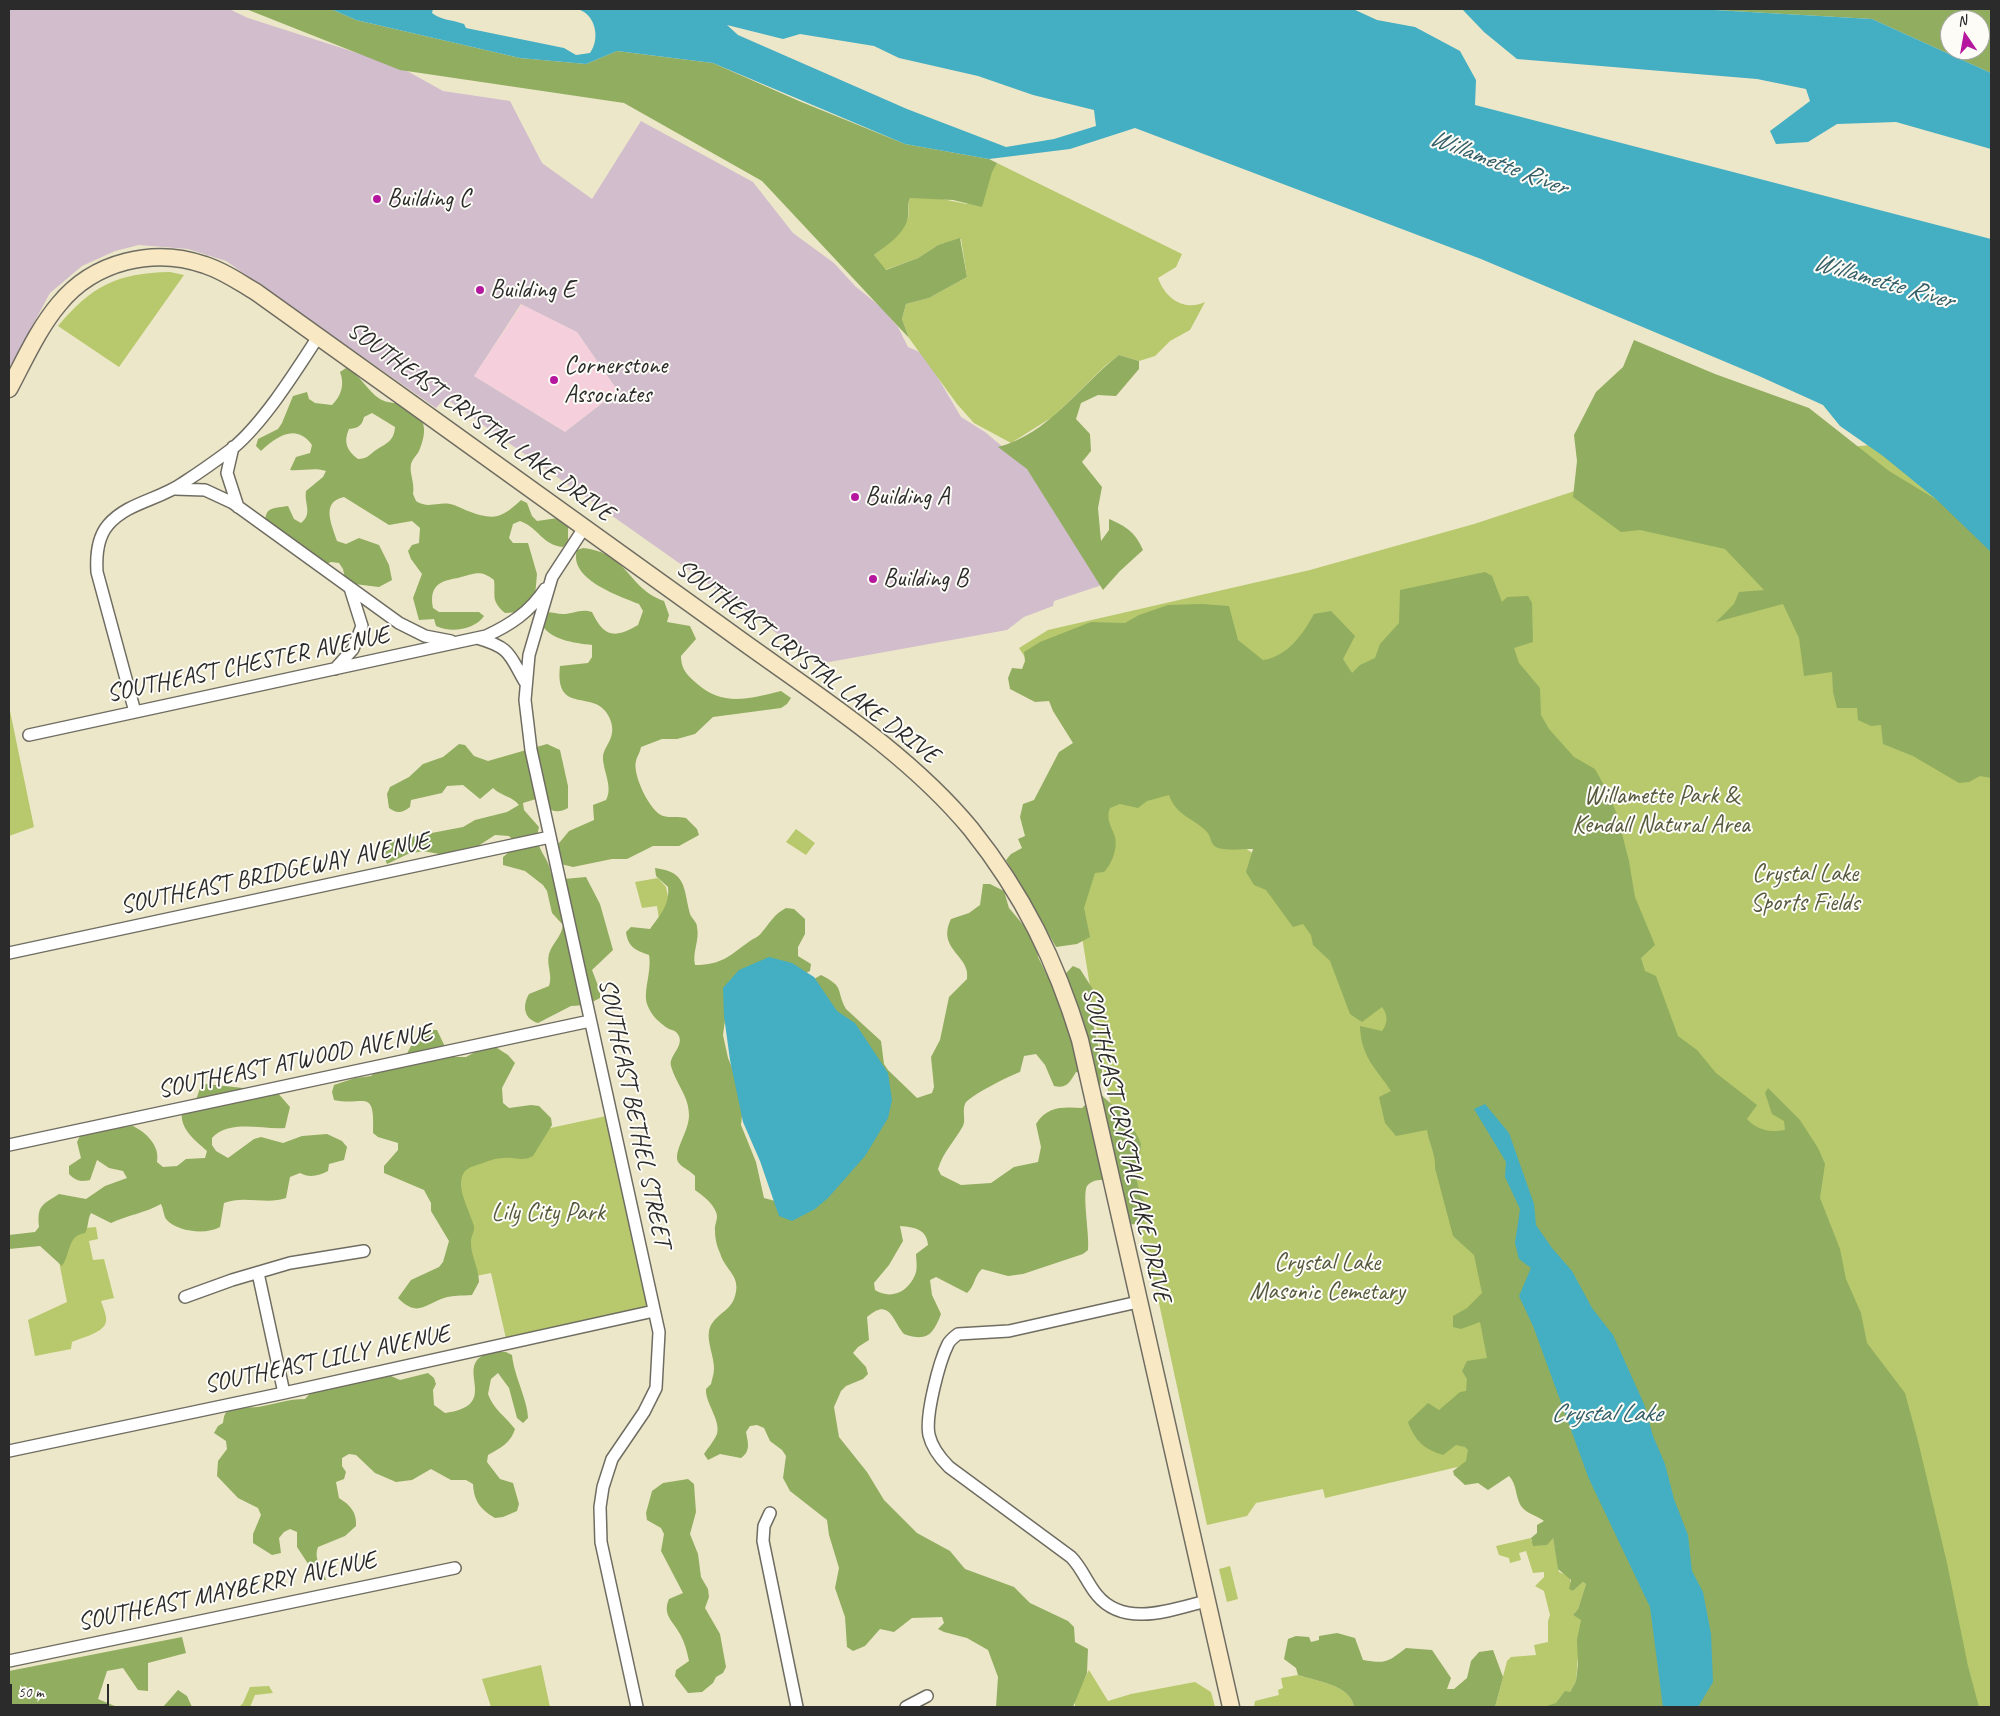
<!DOCTYPE html>
<style>
body{margin:0}
#map{position:relative;width:2000px;height:1716px;overflow:hidden;background:#ede7c9;font-family:Caveat,sans-serif}
canvas{display:block}
.frame{position:absolute;inset:0;border:10px solid #2b2b2b;pointer-events:none}
.north{position:absolute;left:1940px;top:10px;width:50px;height:50px;box-sizing:border-box;background:#fdfcf7;border:1px solid #a9a8a5;border-radius:50%;rotate:348deg;font-size:14px;font-weight:700;line-height:20px;text-align:center;color:#2b2b2b}
.north::after{content:'';display:block;margin:auto;width:18px;height:22px;background:#b5179e;clip-path:polygon(50% 0,100% 100%,50% 72%,0 100%)}
.scale{position:absolute;left:10px;top:1684px;width:99px;height:22px;box-sizing:border-box;border:2px solid #2b2b2b;border-top:0;padding-left:6px;font-size:15px;line-height:18px;white-space:nowrap;color:#2b2b2b;-webkit-text-stroke:4px #fdfcf7;paint-order:stroke}
</style>
<div id="map">
<canvas width="2000" height="1716"></canvas>
<div class="frame"></div>
<div class="north">N</div>
<div class="scale">50 m</div>
</div>
<script>
const g = document.querySelector('canvas').getContext('2d');
g.lineJoin = 'round';
function fillPath(path, color) { g.fillStyle = color; g.fill(path, 'evenodd'); }
function stroke(path, color, width, dash) { g.strokeStyle = color; g.lineWidth = width; g.lineCap = dash ? 'butt' : 'round'; g.setLineDash(dash || []); g.stroke(path); }
function drawText(font, color, halo, rows, align = 'center') {
  g.font = font + ' Caveat,sans-serif'; g.lineWidth = 4; g.setLineDash([]); g.textBaseline = 'middle'; g.strokeStyle = halo; g.fillStyle = color; for (const [text, x, y, turn = 0] of rows) {
    g.save(); g.translate(x, y); g.rotate((+turn || 0) * Math.PI / 180); g.textAlign = isNaN(turn) ? turn : align; if (halo) g.strokeText(text, 0, 0); g.fillText(text, 0, 0); g.restore();
  }
}
const built = new Path2D(`
 M522 304 577 332 618 391 565 432 474 376Z`);
const industrial = new Path2D(`
 M9 9H229L248 18 398 66 443 91 510 101 542 163 592 199 641 121 753 182 793 233 834 263 855 286 882 308 898 327 908 347 924 354 961 417 985 432 1022 463 1066 516 1105 584 1054 601 1053 606 1024 617 1007 630 818 664 740 606 445 398 436 408 226 261 188 249 139 245 115 251 82 266 50 293 9 369ZM521 304 577 332 618 391 565 432 474 376Z`);
const green = new Path2D(`
 M997 163 1182 254 1176 267 1158 278C1165 298 1184 312 1205 302L1190 330 1170 341 1155 356 1139 361 1119 355 1105 366 1054 416 1011 443 974 423 957 404 909 338 902 319 906 304 929 298 967 277 961 239 938 245 918 258 885 270 874 255C886 246 902 233 908 218 910 212 907 205 910 198L932 197 967 204Z
 M170 272 184 275 119 367 58 326C92 286 116 273 170 272Z
 M1870 445 1991 500V1707H1656L1591 1527 1553 1394 1518 1325 1519 1362 1468 1372 1477 1419 1479 1462 1325 1498 1323 1489 1256 1503 1247 1516 1207 1525 1157 1294 1121 1155 1102 1061 1078 912 1098 791 1156 775 1212 825 1264 861 1339 923 1325 902 1154 772 1108 787 1019 648 1048 630 1310 570 1474 524 1645 468ZM1427 1072 1435 1085 1491 1228 1456 1151Z
 M9 706 34 827 9 836Z
 M796 829 815 843 806 855 786 842Z
 M658 878 666 887 672 916 659 919 657 906 642 908 635 882Z
 M611 1115 654 1311 507 1343 491 1273 466 1278 438 1152Z
 M96 1227 98 1239 89 1241 93 1260 104 1259 114 1298 101 1301C103 1307 107 1316 106 1321 105 1333 80 1338 72 1342L71 1349 35 1356 28 1320 67 1302 55 1241 85 1228Z
 M1531 1538V1541L1553 1538 1559 1572 1569 1576 1573 1591 1583 1582 1586 1584 1578 1609 1573 1615 1581 1619 1576 1681 1570 1692C1562 1695 1561 1700 1555 1704 1540 1712 1512 1707 1495 1707L1507 1661 1511 1657 1536 1655 1534 1645 1548 1642V1621L1550 1615 1544 1591 1535 1586 1544 1577V1572L1533 1573 1526 1551 1519 1553 1521 1560 1510 1563 1509 1558 1499 1555 1496 1546Z
 M1230 1566 1238 1599 1227 1602 1219 1569Z
 M541 1665 550 1707H491L482 1679Z
 M1089 1670 1108 1701 1131 1694 1195 1682 1211 1692 1215 1707H1075V1697Z
 M1298 1675C1316 1681 1351 1685 1354 1707H1254L1255 1701 1279 1695 1278 1690 1283 1688 1281 1678Z
 M269 1686 273 1693 255 1695 250 1707H239L243 1703 250 1687Z`);
const forest = new Path2D(`
 M246 9H331L356 20 520 58 586 64 617 51 713 63 799 101 905 144 989 159 997 163 992 172 982 207 953 200 910 198C907 205 909 210 908 217 905 234 886 246 874 255L886 270 918 258 938 245 960 238 967 277 929 298 906 304 902 319 909 338 762 181 624 103 400 70Z
 M1697 9H1991V73L1872 19ZM1950 20H1980V50H1950Z
 M1634 340 1715 374 1809 408 1889 471 1937 500 1991 512V778L1980 776 1969 782 1959 783 1913 756 1883 744 1881 725 1871 726 1858 720 1857 708H1837L1833 692 1832 672 1804 676 1799 638 1783 604 1716 622 1734 604 1739 592 1764 590 1725 549 1640 530 1621 532 1573 497 1577 461 1574 435 1596 392 1623 367Z
 M1119 355 1139 361V369L1116 396 1098 395 1081 403 1076 419 1090 434 1091 451 1082 462 1102 487 1098 508 1101 541 1109 530V519C1126 526 1136 533 1143 550L1120 571 1103 590 1027 469 998 447C1049 434 1079 386 1119 355Z
 M346 368C361 375 367 391 380 399 388 404 398 402 406 406 426 416 428 430 419 451 417 455 413 458 411 464 409 473 415 483 413 494L416 501C428 509 437 502 450 504 456 505 463 509 468 511 494 521 502 518 521 500L527 503 532 516 537 521 558 518 568 527V542L563 547C542 545 539 528 520 521L513 524 509 538 513 543H528L537 574 535 596 520 612 505 613C490 600 496 596 494 580 480 569 474 574 458 578 439 581 429 586 433 608L439 612H479L484 616C475 630 450 633 436 626L434 619 419 620 413 598 422 574 411 559 408 551 412 545 419 543 420 528 412 521 389 525 344 497C320 502 332 525 337 541L346 544 359 538 379 545 389 565 392 580 379 587 346 583 343 569 339 563 331 562 324 565 287 541 273 540 264 528C266 507 268 509 288 506L294 519 301 523C313 514 304 504 306 491L323 477 326 471C316 467 302 471 290 470L296 457 310 453 312 445C296 423 277 436 261 451L256 446 258 439 278 429 282 423 293 396 307 392 309 399 315 403 332 405C341 396 345 385 340 372ZM372 413 395 427C394 441 387 443 376 450 369 455 367 459 358 459 347 451 343 442 349 429 358 428 362 426 364 417Z
 M583 548C629 553 627 588 664 601L669 615 667 622 690 626 696 639 681 656C681 668 686 674 695 682 722 707 748 699 781 691L791 698 787 704 781 708 713 717 695 734 677 739H662L641 747C640 753 637 756 636 761 632 774 650 812 663 816 670 818 678 816 686 818L697 829 699 835 679 846H653L627 859H612L573 867 557 863 555 848 569 831 594 820 593 805 606 800C613 788 604 773 603 759 602 746 618 739 610 719 597 686 554 718 560 666L588 663 592 657V645C574 643 549 640 540 622L542 613C550 611 555 614 563 614 573 614 581 608 592 612 604 637 614 639 638 625L643 611 639 604C619 596 568 579 577 550Z
 M1485 572 1492 576 1502 602 1507 597 1528 596 1532 603 1533 642 1514 648 1519 663 1540 688 1541 715 1549 729 1574 757 1595 769 1606 789 1617 814 1629 861 1635 897 1655 945 1641 958 1645 971 1656 976 1678 1036 1697 1050 1716 1073 1757 1105 1747 1119C1757 1130 1771 1133 1785 1130L1784 1121 1772 1114 1765 1093 1768 1088 1800 1120 1818 1148 1825 1164 1820 1198 1840 1249 1846 1279 1861 1313 1867 1343 1905 1393 1918 1441 1947 1563 1968 1666 1979 1707H1544L1556 1703 1565 1691 1570 1692 1576 1681 1578 1664 1577 1640 1581 1620 1573 1615 1578 1609 1586 1584 1583 1582 1573 1591 1569 1589 1571 1580 1558 1569 1553 1538 1547 1545 1533 1546 1531 1538 1537 1533V1525L1544 1521C1536 1515 1527 1514 1521 1506 1515 1496 1517 1484 1509 1476L1488 1490 1478 1483 1465 1485 1454 1475 1453 1471 1466 1461 1468 1450 1465 1447 1456 1445 1443 1455C1424 1449 1415 1441 1408 1422L1428 1403 1439 1410 1460 1392 1466 1391 1467 1379 1462 1371 1467 1361 1487 1358 1480 1322 1461 1329 1453 1327V1316L1467 1308 1482 1293 1474 1255 1453 1236 1435 1168C1436 1154 1429 1144 1427 1130L1396 1136 1385 1123 1379 1097 1391 1091C1375 1067 1361 1057 1360 1026L1382 1031C1388 1023 1388 1015 1382 1007L1362 1022 1350 1014 1330 961 1313 945 1311 935 1303 924 1293 927 1266 890 1254 885 1246 872 1253 849C1242 849 1229 851 1218 848 1210 845 1212 838 1207 832 1194 818 1176 816 1169 795L1147 801 1138 808 1120 804 1110 808C1106 819 1110 824 1114 834 1119 846 1112 864 1104 872L1095 873 1084 908 1090 937 1077 944 1056 947 1006 860 1011 854 1022 848 1018 839 1025 836 1020 817 1023 804 1034 800 1059 752 1073 743 1053 711 1049 701 1035 702 1010 689 1008 678 1012 668 1022 669 1025 661 1024 652 1040 642 1091 622 1125 623 1139 615 1168 605 1202 604 1229 606 1238 640 1263 660C1287 657 1303 634 1314 614L1331 611 1355 636 1343 659 1352 673 1360 665 1375 658 1380 644 1399 623 1400 590Z
 M459 744 465 745 474 756 488 761 547 744 560 750 568 786V808C554 816 547 808 536 799L523 803 524 810 539 827C533 850 549 855 551 874L564 879 586 877 600 904 613 950 592 970 600 991V998L586 1005 571 1006 538 1023C524 1019 522 1006 529 994L549 986C553 975 546 965 549 954 552 943 561 938 563 925L552 913 547 891 543 885 525 871 503 865V857L514 848V841L509 836 495 835 475 848 445 855 423 851 408 854 387 864 381 850 395 840 463 827 475 820 507 812 519 805C512 796 501 796 493 788L480 799 463 785 447 786 442 793 411 800 410 807C402 813 397 814 389 808L387 794 390 787 409 777 423 764 443 757Z
 M655 868C687 872 683 887 690 914 692 919 697 922 697 927 700 940 692 952 695 965 722 965 729 956 750 941 754 938 759 937 762 932 770 923 774 914 786 908L794 909 805 919V934L798 947V956L811 964 810 971 726 1013 723 1035 728 1058 740 1087 743 1106 741 1125 756 1162 764 1198 779 1202 847 1033 814 979 821 975C846 988 835 989 846 1009L881 1041 884 1064 888 1070 917 1098 932 1093 934 1087 931 1057 940 1040 949 997 967 979C971 955 936 950 951 919L969 913 980 905 983 884H990L1004 891 1009 908 1036 940 1038 957 1048 977C1061 981 1065 974 1073 966L1080 969 1094 991 1090 1012 1101 1056 1102 1072 1099 1093 1126 1117 1138 1137 1141 1144 1137 1181 1140 1196 1149 1207V1215L1145 1221 1139 1224 1118 1225 1112 1220 1107 1185 1102 1180C1096 1180 1091 1181 1087 1186 1082 1195 1090 1237 1088 1250L1083 1254 1023 1274 1008 1276 982 1269C974 1276 975 1286 967 1293L936 1277 930 1280 932 1295 941 1314C933 1335 927 1342 904 1334 892 1320 890 1297 867 1317L869 1340 858 1347 853 1353 866 1367 868 1374 863 1379 846 1386 841 1391 834 1407 839 1437 867 1472 884 1500 917 1533 950 1551 965 1569 1014 1587 1030 1603 1068 1621 1074 1627 1075 1642 1088 1649 1087 1673 1073 1707H996L998 1677 988 1650 967 1638 944 1632 938 1629 944 1623 942 1617 912 1618 894 1632 880 1629 865 1646 853 1651 847 1647 845 1617 835 1588 839 1568 829 1535 827 1520 790 1491 783 1478 786 1456 782 1450 770 1441 764 1428 757 1425 750 1426 746 1432C748 1443 751 1451 741 1458L720 1454 708 1460 704 1454C708 1448 714 1441 717 1434 721 1420 705 1403 706 1389L711 1384C712 1379 714 1374 714 1369 714 1356 707 1343 709 1331 712 1316 729 1312 734 1299 743 1276 725 1271 720 1253 717 1247 715 1238 715 1231 714 1224 719 1219 716 1212 712 1202 703 1196 695 1190V1176C690 1170 682 1168 678 1162 673 1151 689 1132 689 1115 689 1096 676 1084 671 1066 668 1055 688 1044 676 1032 674 1030 671 1030 669 1029 659 1023 651 1015 647 1004 643 991 652 971 649 955 635 950 628 947 626 932L631 927 650 929C660 915 670 905 668 887L656 876ZM1036 1054 1045 1065 1054 1086C1067 1089 1070 1082 1076 1072L1083 1073 1087 1103 1082 1108C1063 1107 1047 1106 1036 1124L1041 1147 1038 1162 1014 1167 991 1183 961 1185 941 1175 938 1169C943 1152 954 1142 963 1126 966 1120 962 1111 965 1104 967 1097 1011 1075 1020 1072L1024 1056ZM900 1226C914 1227 927 1229 928 1245L916 1254C916 1260 918 1269 915 1275 908 1292 891 1300 875 1290L874 1283 889 1265 903 1241Z
 M429 1030H437L450 1057H466L486 1046H494L508 1055 515 1063 502 1088 503 1103 509 1108 531 1105 539 1106 551 1118 552 1125 533 1156C522 1162 515 1157 504 1158 493 1158 484 1163 474 1166 447 1174 470 1210 474 1226 475 1231 471 1236 471 1241 470 1254 479 1268 479 1282L472 1295C462 1296 453 1295 444 1298 425 1304 418 1318 398 1298L411 1280 439 1267 443 1262 449 1241 431 1211V1203L424 1190 384 1173V1166L398 1150V1143L378 1137 373 1133C375 1086 364 1107 334 1100L332 1092 334 1085 355 1078 371 1076 382 1065 404 1059 411 1046Z
 M206 1084 243 1088 256 1094 276 1091 290 1107 285 1128C263 1130 229 1119 212 1138V1145L216 1151 228 1158 254 1139 261 1137 283 1143 302 1136 327 1134 342 1141 347 1147 344 1160 329 1164 328 1171C319 1176 309 1178 300 1173L290 1177 286 1198C267 1205 244 1195 224 1203L220 1227C206 1235 177 1232 166 1219 164 1216 163 1208 161 1204 145 1213 128 1215 111 1223L91 1213C87 1221 89 1226 85 1233 67 1236 71 1253 62 1266L40 1246 9 1249V1235L35 1232 39 1227C37 1205 42 1205 59 1194L86 1199 105 1186 127 1178 123 1171 109 1168 97 1160 90 1180C80 1182 76 1181 69 1174V1166L81 1158 77 1142 80 1136 116 1127 133 1126C147 1133 160 1146 157 1162L163 1167 177 1166 186 1159 205 1158 207 1151C195 1140 179 1129 182 1110L195 1103 200 1088Z
 M498 1352H506L512 1355C514 1376 528 1401 528 1418L523 1423 517 1418 509 1388 498 1373 491 1379 488 1394C493 1409 506 1417 515 1429 511 1443 500 1448 488 1455L487 1462 500 1479 513 1483 519 1504 517 1511 503 1517 495 1518C480 1509 474 1501 473 1484L466 1480H451L431 1469 412 1480 396 1482 375 1473 356 1455 349 1454 342 1458V1466L346 1472 344 1479 336 1482 339 1498C350 1505 357 1512 356 1526L345 1536 318 1547C313 1560 323 1568 326 1580L318 1579 297 1547V1532L290 1529 284 1532 279 1538 281 1553 272 1555 253 1543V1534L261 1515 258 1508 238 1498 217 1476 218 1461 227 1449 226 1441 214 1433 218 1426 223 1423C224 1417 224 1412 230 1410 239 1406 249 1408 258 1407 275 1404 288 1399 305 1399L315 1388 373 1368 400 1380 428 1373 434 1378 436 1384 433 1390 434 1405 445 1413C498 1406 461 1374 479 1358 484 1354 491 1353 498 1352Z
 M688 1479 694 1484 696 1512 690 1534 698 1554 701 1577 708 1589 709 1597 705 1608 720 1634 726 1667 723 1673 716 1677 713 1683 702 1692 688 1693 675 1676 676 1670 689 1661C687 1652 685 1643 680 1634 673 1621 662 1615 669 1599L683 1593 661 1551 664 1534 661 1528 647 1520 646 1513 652 1491 663 1483Z
 M1337 1633 1355 1638 1363 1660C1386 1664 1388 1662 1406 1648L1432 1650 1451 1678 1447 1689H1454L1467 1678 1471 1661 1479 1652 1493 1650 1503 1677 1495 1707H1354C1351 1685 1316 1681 1298 1675L1296 1668 1284 1659 1288 1639 1296 1636 1309 1637 1311 1642 1319 1640V1636Z
 M182 1637 186 1653 148 1663V1691L138 1690 123 1668 107 1671 98 1699 117 1707H9V1671Z
 M178 1690 187 1696 192 1707H163Z`);
const water = new Path2D(`
 M331 9H433L432 13C440 20 453 20 464 24L466 28 564 48 576 55 590 53C601 38 595 13 577 9H1353L1377 20 1415 27 1460 51 1476 80 1475 105 1991 239V552L1937 500 1883 456 1840 426 1823 405 1759 376 1481 259 1135 128 1070 149 989 159 905 144 713 63 617 51 586 64 520 58 356 20ZM727 25 783 39 800 34 874 46 899 58 978 76 1033 95 1094 110 1096 126 1054 139 1006 147 907 109 738 35Z
 M1462 9H1697L1872 19 1991 73V149L1896 122 1837 124 1808 142 1776 144 1770 131 1810 101 1806 89 1757 79 1517 59 1484 32Z
 M769 957 792 963 814 977 837 1011 855 1023 888 1073 892 1100 888 1118 865 1156 828 1198 815 1209 792 1221 779 1216 760 1161 743 1122 730 1060 724 1016 723 988 739 970Z
 M1485 1104 1509 1133 1534 1204 1536 1225 1552 1248 1572 1271 1592 1308 1613 1335 1644 1404 1653 1436 1665 1464 1674 1499 1688 1535 1692 1571 1703 1592 1711 1634 1713 1682 1698 1707H1663L1650 1607 1589 1479 1533 1326 1519 1296 1531 1268 1519 1259 1515 1243 1520 1209 1505 1177 1506 1162 1474 1109Z`);
const street = new Path2D(`
 M233 447 227 473 238 507
 M175 489 205 490 233 503 399 623 425 636 451 641
 M584 528 552 577 529 655 525 700 531 750 659 1332 656 1388 644 1412 612 1459 603 1487 600 1507 601 1542 637 1707
 M477 638C512 648 509 655 525 682
 M335 669 353 649 362 626 350 588
 M135 712 97 572C96 556 97 538 108 525 128 502 159 500 183 483 200 472 217 460 233 448 264 422 296 371 318 337
 M29 735 486 636C510 625 530 612 545 589
 M9 953 550 837
 M9 1145 590 1021
 M258 1273 284 1393
 M185 1297 232 1280 290 1263 364 1251
 M1138 1302 1009 1331 958 1334C954 1337 950 1340 948 1344 939 1362 925 1416 929 1435 932 1448 940 1458 949 1467L1071 1557C1082 1568 1087 1583 1097 1595 1124 1628 1171 1610 1206 1601
 M9 1451 284 1393 654 1311
 M770 1513 764 1526 763 1541 797 1707
 M9 1661 455 1568
 M906 1707 927 1696`);
const secondary = new Path2D(`
 M9 389C24 361 38 329 59 304 94 261 154 247 205 265 224 271 239 282 256 292 412 404 568 515 724 628 807 689 905 749 971 829 1023 894 1056 961 1080 1040L1231 1707`);
const markers = [
 [377,199,5,"#b5179e"],
 [480,290,5,"#b5179e"],
 [554,380,5,"#b5179e"],
 [855,497,5,"#b5179e"],
 [873,579,5,"#b5179e"]
];
const poiNames = [
 ["Building C",387,199],
 ["Building E",490,290],
 ["Cornerstone",564,366],
 ["Associates",564,395],
 ["Building A",865,497],
 ["Building B",883,579]
];
const streetNames = [
 ["SOUTHEAST CRYSTAL LAKE DRIVE",480,422,36],
 ["SOUTHEAST CRYSTAL LAKE DRIVE",807,662,37],
 ["SOUTHEAST CHESTER AVENUE",248,665,-12],
 ["SOUTHEAST BRIDGEWAY AVENUE",275,874,-12],
 ["SOUTHEAST ATWOOD AVENUE",295,1062,-12],
 ["SOUTHEAST BETHEL STREET",634,1113,78],
 ["SOUTHEAST CRYSTAL LAKE DRIVE",1126,1145,77],
 ["SOUTHEAST LILLY AVENUE",327,1360,-12],
 ["SOUTHEAST MAYBERRY AVENUE",227,1592,-12]
];
const parkNames = [
 ["Willamette Park &",1661,796],
 ["Kendall Natural Area",1661,825],
 ["Crystal Lake",1805,874],
 ["Sports Fields",1805,903],
 ["Lily City Park",548,1213],
 ["Crystal Lake",1327,1263],
 ["Masonic Cemetary",1327,1292]
];
const waterNames = [
 ["Willamette River",1498,163,21],
 ["Willamette River",1883,282,16],
 ["Crystal Lake",1606,1414]
];
fillPath(built, '#f5cfdc');
fillPath(industrial, '#d1bdcc');
fillPath(green, '#b7c96c');
fillPath(forest, '#91ad60');
fillPath(water, '#44aec3');
stroke(street, '#6f6d62', 14);
stroke(secondary, '#6f6d62', 19);
stroke(street, '#fff', 11);
stroke(secondary, '#f8e8c3', 16);
for (const [x, y, r, color] of markers) { const dot = new Path2D(); dot.arc(x, y, r, 0, 2 * Math.PI); g.fillStyle = color; g.fill(dot); stroke(dot, '#fdfcf7', 2); }
drawText('25px', '#2b2b2b', '#fdfcf7', poiNames, 'left');
drawText('25px', '#2b2b2b', '#fdfcf7', streetNames);
drawText('25px', '#555a3e', '#fdfcf7', parkNames);
drawText('italic 26px', '#355f68', '#fdfcf7', waterNames);
</script>
